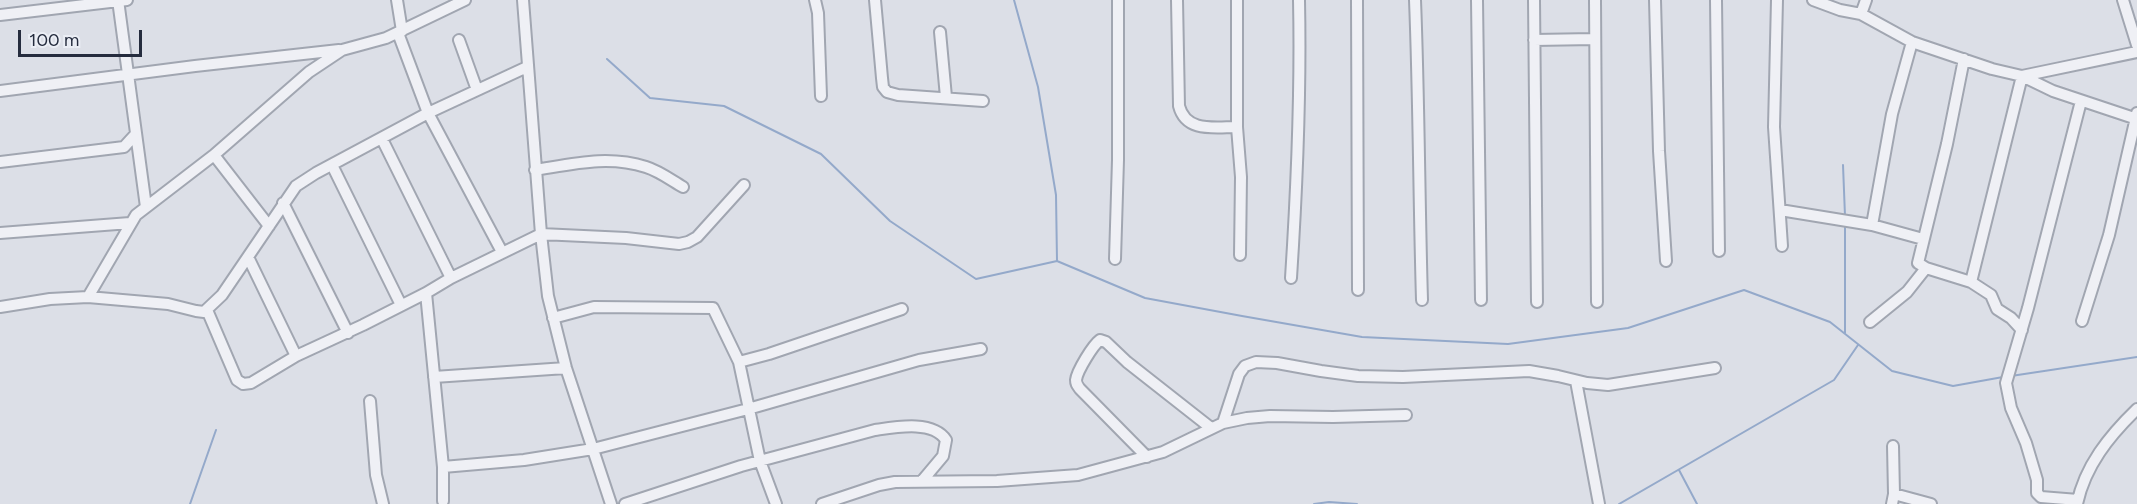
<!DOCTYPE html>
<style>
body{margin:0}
#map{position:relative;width:2137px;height:504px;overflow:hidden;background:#dcdfe7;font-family:Figtree,sans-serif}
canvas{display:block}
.scale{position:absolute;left:18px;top:30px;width:124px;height:27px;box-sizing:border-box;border:3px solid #252c3e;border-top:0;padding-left:8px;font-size:18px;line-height:21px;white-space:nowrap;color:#252c3e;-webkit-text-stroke:4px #ebeef5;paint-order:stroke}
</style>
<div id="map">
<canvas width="2137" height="504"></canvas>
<div class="scale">100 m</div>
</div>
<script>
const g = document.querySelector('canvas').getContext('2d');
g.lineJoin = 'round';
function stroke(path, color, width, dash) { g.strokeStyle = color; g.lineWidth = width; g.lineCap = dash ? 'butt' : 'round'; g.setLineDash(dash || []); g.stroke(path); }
const stream = new Path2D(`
 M1014 0 1038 87 1056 195 1057 261
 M607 59 650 98 724 106 821 154 890 221 976 279 1057 261 1145 298 1242 316 1362 337 1508 344 1628 328 1744 290 1830 322 1892 371 1953 386 2003 377
 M1843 165 1845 216
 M1845 333V225
 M2011 376 2137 357
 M1679 470 1697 504
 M190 504 216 430
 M1314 504 1329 502 1357 504
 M1619 504 1834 380 1858 345`);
const minor = new Path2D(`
 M118 0 146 207
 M397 0 402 31
 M523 0 541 234 548 296 566 368 611 504
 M815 0 818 13 821 96
 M875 0 882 78 883 87 887 92 898 95 983 101
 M1177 0 1179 106C1186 133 1215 127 1237 127
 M1237 0V127L1241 177 1240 255
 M1357 0 1358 290
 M1415 0C1419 100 1419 200 1422 300
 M1477 0 1481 300
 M1534 0 1537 302
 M1595 0 1597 302
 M1655 0 1659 151 1666 261
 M1716 0 1719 251
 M1777 0 1774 127 1782 246
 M1813 0 1840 10 1861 14 1912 42 1992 69 2022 76 2053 91 2137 119
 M2123 0 2137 45
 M1861 14 1866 0
 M0 15 127 0
 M940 32 946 97
 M398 33 428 113 502 252
 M459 40 477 90
 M1534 40 1594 39
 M1964 59 1947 144 1918 263 1926 268 1971 282 1991 295 1997 309 2011 318 2022 330
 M2022 76 2137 52
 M0 91 195 66 339 50
 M382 139 451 278
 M214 155 269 226
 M0 162 124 147 135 135
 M332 165 401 305
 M535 170C573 164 608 155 646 167 659 171 671 180 683 187
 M283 203 348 333
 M1780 210 1872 225 1923 239
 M1872 225 1892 114 1912 42
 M0 233 130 223
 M248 257 296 356
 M1115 259 1118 160V0
 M1291 278C1297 185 1301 93 1299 0
 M1971 282 2022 76
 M426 293 443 467V501
 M88 297 136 215 214 155 309 72 342 50 386 38 465 0
 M0 307 50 299 88 297 168 304 196 311 204 312 222 295 296 186 316 173 428 113 527 67
 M207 310 237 380 243 384 251 383 296 356 363 325 426 293 451 278 541 234 626 238 679 244 688 242 697 237 744 185
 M553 318 594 307 713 308 739 362 760 461 776 504
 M2082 321 2109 235 2137 113
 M1870 322 1907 292 1926 268
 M739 362 769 354 902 309
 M434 377 566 368
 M1576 381 1599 504
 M370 401 376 475 383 504
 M1223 423 1239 374 1245 366 1256 362 1277 363 1321 371 1358 376 1403 377 1529 371 1558 376 1587 383 1608 385 1715 368
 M1147 457 1080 389C1077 385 1076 384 1076 380 1077 371 1093 345 1100 340L1106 342 1127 362 1211 428
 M443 467 524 460 593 449 748 409 919 360 981 349
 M1894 494 1931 504
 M2078 500 2041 497 2037 493V480L2026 443 2011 408 2006 383 2028 308 2081 101
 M625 504 741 466 875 430C896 427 933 420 946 440L943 456 922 481
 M822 504 879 485 895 482 997 481 1078 475 1163 452 1223 423 1247 418 1270 416 1333 417 1406 415
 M1892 504 1894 494 1893 446
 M2077 504C2085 466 2109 436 2137 409`);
stroke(stream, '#94a9ca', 2);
stroke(minor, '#a1a6b1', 14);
stroke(minor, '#eff0f5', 10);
</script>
